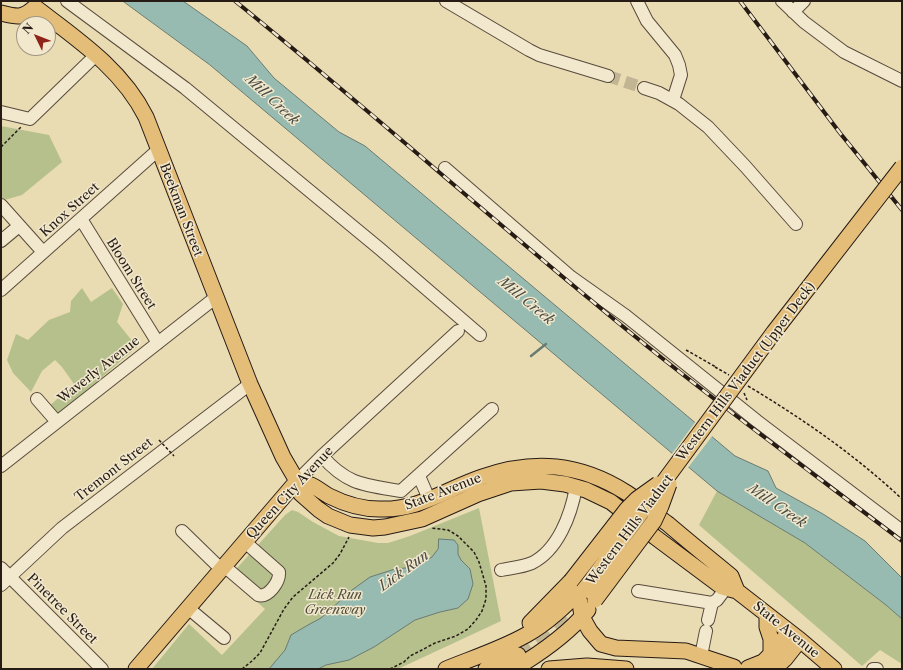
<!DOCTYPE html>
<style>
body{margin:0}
#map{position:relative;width:903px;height:670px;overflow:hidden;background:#e9dbb2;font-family:"Libre Caslon Text",serif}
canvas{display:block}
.frame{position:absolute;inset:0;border:2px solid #271b16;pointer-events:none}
.north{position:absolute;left:16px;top:16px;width:40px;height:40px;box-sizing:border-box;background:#f1e8cd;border:1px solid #a09684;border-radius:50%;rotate:313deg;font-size:11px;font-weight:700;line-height:16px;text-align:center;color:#271b16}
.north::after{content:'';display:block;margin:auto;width:14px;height:18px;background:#8f2418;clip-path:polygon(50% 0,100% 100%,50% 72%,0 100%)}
</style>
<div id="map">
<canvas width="903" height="670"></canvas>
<div class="frame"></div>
<div class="north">N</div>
</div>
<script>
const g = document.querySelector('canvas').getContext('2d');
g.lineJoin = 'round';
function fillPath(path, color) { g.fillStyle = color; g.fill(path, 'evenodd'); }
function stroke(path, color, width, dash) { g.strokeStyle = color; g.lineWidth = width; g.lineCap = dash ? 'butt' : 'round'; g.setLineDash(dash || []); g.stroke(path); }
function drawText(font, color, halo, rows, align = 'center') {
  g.font = font + ' "Libre Caslon Text",serif'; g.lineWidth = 3; g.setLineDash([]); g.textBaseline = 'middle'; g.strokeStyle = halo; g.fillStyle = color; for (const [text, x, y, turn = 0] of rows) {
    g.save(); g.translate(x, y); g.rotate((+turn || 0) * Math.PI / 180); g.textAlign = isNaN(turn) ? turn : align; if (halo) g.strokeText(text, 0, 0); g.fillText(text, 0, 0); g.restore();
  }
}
const green = new Path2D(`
 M1 126 49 135 62 162 22 195 1 201Z
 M82 288 91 302 112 288 123 304 117 322 137 347 56 417 47 408 74 384 62 367 55 360 42 371 31 392 13 373 7 360 16 334 28 340 49 320 70 312 71 301Z
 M717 491 805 543 886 605 902 619V664L880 650 862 666 699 525Z
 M479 508 501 621 398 669H152L189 624 222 655 265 609 229 577 285 515 292 510 298 512 313 522 339 536 378 543H388L410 536Z`);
const water = new Path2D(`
 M123 1H183L247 46 274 78 339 132 365 146 735 456 768 471 776 488 823 514 865 541 902 578V619L886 605 805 543 717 491 210 65Z
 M439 539 454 540 458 545V554L461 560 470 569 473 584 468 599 458 608 440 612 415 620 374 647 349 660 326 665 318 669H269L285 650 291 635 308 625 321 618 352 590 370 577 395 569 415 567 432 557 438 549Z`);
const pier = new Path2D(`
 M696 421 713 435 687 469 671 455Z`);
const stream = new Path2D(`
 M531 356 546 344`);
const minorTunnel = new Path2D(`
 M608 76 644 88`);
const majorTunnel = new Path2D(`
 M518 655C537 642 552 627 567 610`);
const path = new Path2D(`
 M1 147 21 127
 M686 350 716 367
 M715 367 729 375
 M748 386C803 419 855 455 902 499
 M744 393 747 400
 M242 669 252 661 260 653 284 609 293 597 333 563 340 554 349 537
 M390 669 404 662 410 656 420 651 435 643 456 636 468 629 476 620 482 611 486 599V586L479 562 474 552 458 536 448 530 431 528`);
const minor = new Path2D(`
 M67 1 185 88 380 249 480 335
 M446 1 529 50 539 55 608 76
 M637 1 647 21 675 55 679 65 681 75 673 100
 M782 1 804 22 844 52 902 81
 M793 12 804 1
 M644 88 659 93 679 104 708 127 745 166 796 224
 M1 112 30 119 96 55
 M445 168 571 277 626 316 757 421 902 531
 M1 205 43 252
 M81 219 158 343
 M1 241 19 226
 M1 290 158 150
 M37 399 57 422
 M322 456C347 485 365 485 401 491L492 409
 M1 466 215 298
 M419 476 429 499
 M297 481 322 456 458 331
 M182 531 221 569
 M224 566 258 595C268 598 280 582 279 572L245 542
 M1 568 102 669
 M501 570C511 568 523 567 532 563 558 550 571 515 576 487
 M1 585 62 528 250 384
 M638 591 712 603 717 600 723 592 722 587
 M188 608 224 638
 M708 620 712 603
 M701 656 706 631
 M873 669H877`);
const major = new Path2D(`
 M1 13C17 17 22 19 35 7 77 39 122 69 146 117L250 384 283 457 297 481 301 494 318 509 328 516 350 525 373 528 385 527 422 519 478 494 511 483 541 481 565 484 586 490 611 502 655 537 722 587 737 591 800 640 834 669
 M297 481C302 482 307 483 311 485 318 488 323 493 329 496 345 504 361 509 379 509 418 511 446 489 482 477 534 459 580 463 627 493 641 502 654 514 668 524 689 542 710 559 731 576L737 591
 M580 602 582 617 590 631 601 644 616 648 686 651 734 667
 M767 615V627L771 639V654
 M530 623 571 581
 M748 668 763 662 771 654 789 632
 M136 669 297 481
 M446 669C473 658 501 649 526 635 548 623 566 605 583 588
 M486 669 518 655
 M514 669C541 653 568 634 588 610
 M549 669 587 666 626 669
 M774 669 785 659 800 640`);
const rail = new Path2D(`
 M235 1C356 99 472 202 592 301 692 385 798 462 902 541
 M740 1 840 133 902 210`);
const pathBridge = new Path2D(`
 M159 440 174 456`);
const majorBridge = new Path2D(`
 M593 578 774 332 902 167
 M571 581 627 509 637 499 658 484
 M583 591 599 571
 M595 600 654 521 661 506 669 484`);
const streetNames = [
 ["Knox Street",70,210,-42],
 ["Beekman Street",181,210,69],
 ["Bloom Street",131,274,58],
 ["Waverly Avenue",99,370,-38],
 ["Western Hills Viaduct (Upper Deck)",746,372,-53],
 ["Tremont Street",114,470,-38],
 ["State Avenue",443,492,-21],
 ["Queen City Avenue",290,493,-47],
 ["Western Hills Viaduct",630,530,-53],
 ["Pinetree Street",62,609,45],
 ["State Avenue",786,630,39]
];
const parkNames = [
 ["Lick Run",335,595],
 ["Greenway",335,610]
];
const waterNames = [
 ["Mill Creek",272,100,43],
 ["Mill Creek",526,301,39],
 ["Mill Creek",777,506,34],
 ["Lick Run",404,571,-36]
];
fillPath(green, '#b6c08d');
fillPath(water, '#97bbb0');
stroke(water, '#6a7b72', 1);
fillPath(pier, '#e9dbb2');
stroke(stream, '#6a7b72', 2.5);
stroke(minorTunnel, '#c2b593', 12, [12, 6]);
stroke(majorTunnel, '#c2b593', 15, [15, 8]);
stroke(minor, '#584b3d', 14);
stroke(major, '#271b16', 17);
stroke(path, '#271b16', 1.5, [3, 2]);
stroke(minor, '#f1e8cd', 12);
stroke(major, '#e4be79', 15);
stroke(rail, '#271b16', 4);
stroke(rail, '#f1e8cd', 2.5, [8]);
stroke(majorBridge, '#271b16', 17, []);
stroke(pathBridge, '#271b16', 1.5, [3, 2]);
stroke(majorBridge, '#e4be79', 15);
drawText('13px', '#271b16', '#f1e8cd', streetNames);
drawText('italic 13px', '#524d3a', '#f1e8cd', parkNames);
drawText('italic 14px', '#494b44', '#f1e8cd', waterNames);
</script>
